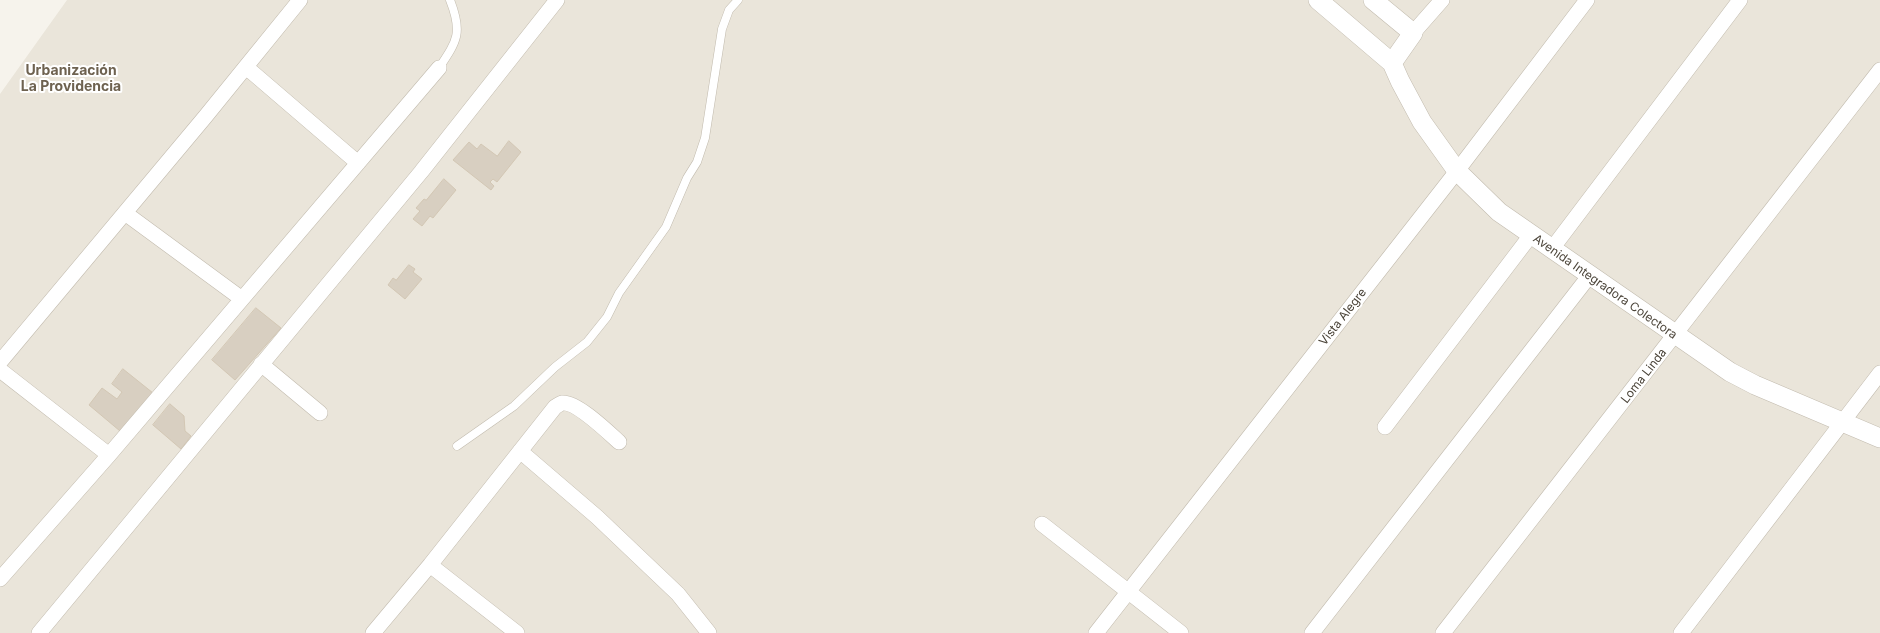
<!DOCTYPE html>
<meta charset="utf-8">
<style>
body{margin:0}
canvas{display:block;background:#f6f3ec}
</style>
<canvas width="1880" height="633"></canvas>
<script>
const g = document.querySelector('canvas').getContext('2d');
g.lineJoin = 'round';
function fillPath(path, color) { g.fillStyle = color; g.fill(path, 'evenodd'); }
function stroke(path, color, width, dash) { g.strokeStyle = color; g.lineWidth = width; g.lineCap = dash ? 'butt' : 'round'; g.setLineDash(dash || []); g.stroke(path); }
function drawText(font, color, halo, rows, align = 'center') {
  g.font = font + ' Inter,sans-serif'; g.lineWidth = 4; g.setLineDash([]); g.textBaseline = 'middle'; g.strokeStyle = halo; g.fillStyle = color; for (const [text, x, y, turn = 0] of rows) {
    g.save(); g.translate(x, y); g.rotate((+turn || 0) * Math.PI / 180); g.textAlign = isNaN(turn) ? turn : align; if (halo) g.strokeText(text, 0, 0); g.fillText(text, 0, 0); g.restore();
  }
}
const residential = new Path2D(`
 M67 0H1880V633H0V94Z`);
const building = new Path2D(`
 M509 141 521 152 497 182 493 179 490 182 494 186 491 190 453 160 469 142 477 149 481 144 497 156Z
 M444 179 456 190 433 218 430 216 422 226 413 219 420 211 416 208 424 199 426 200Z
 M409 265 415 269 413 272 422 279 405 299 388 285 393 278 396 280Z
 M256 308 281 328 235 380 212 360Z
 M123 369 153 393 120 431 89 405 102 388 117 399 122 392 112 384Z
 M170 404 184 416 185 431 191 436 181 449 153 425Z`);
const service = new Path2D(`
 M439 68C457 41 463 33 450 0
 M457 446 514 406 555 367 587 342 607 317 619 293 666 227 687 178 697 162 705 138 722 29 729 10 738 0`);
const minor = new Path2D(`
 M1413 33 1442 0
 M246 67 358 163
 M125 213 242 299
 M1551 250 1740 0
 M0 362 205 117 300 0
 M261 364 320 413
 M0 370 109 455
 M1385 427 1531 235
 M520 451 597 517 678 594 709 633
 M1042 524 1181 633
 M430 565 517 633
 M0 579 109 455 439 68
 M39 633 421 172 557 0
 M373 633 430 565 555 407C555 407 561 403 562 403 576 401 608 432 619 442
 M1096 633 1457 171 1587 0
 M1312 633 1590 275
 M1443 633 1880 70
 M1681 633 1880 373`);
const tertiary = new Path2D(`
 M1318 0 1392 63 1400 81 1422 122 1457 171 1499 212 1730 372 1755 385 1880 438
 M1373 0 1413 33 1392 63`);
const streetNames = [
 ["Avenida Integradora Colectora",1605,287,35],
 ["Vista Alegre",1343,317,-52],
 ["Loma Linda",1644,376,-52]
];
const neighbourhoodNames = [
 ["Urbanización",71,71],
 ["La Providencia",71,87]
];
fillPath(residential, '#eae5da');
fillPath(building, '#d8cfc1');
stroke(building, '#d3c7b4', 1);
stroke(service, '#c2bbae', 9);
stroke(minor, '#c2bbae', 16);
stroke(tertiary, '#c2bbae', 20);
stroke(service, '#fff', 8);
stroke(minor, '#fff', 15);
stroke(tertiary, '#fff', 19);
drawText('12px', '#4b4439', '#fff', streetNames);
drawText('bold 14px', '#6e6250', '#fff', neighbourhoodNames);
</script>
